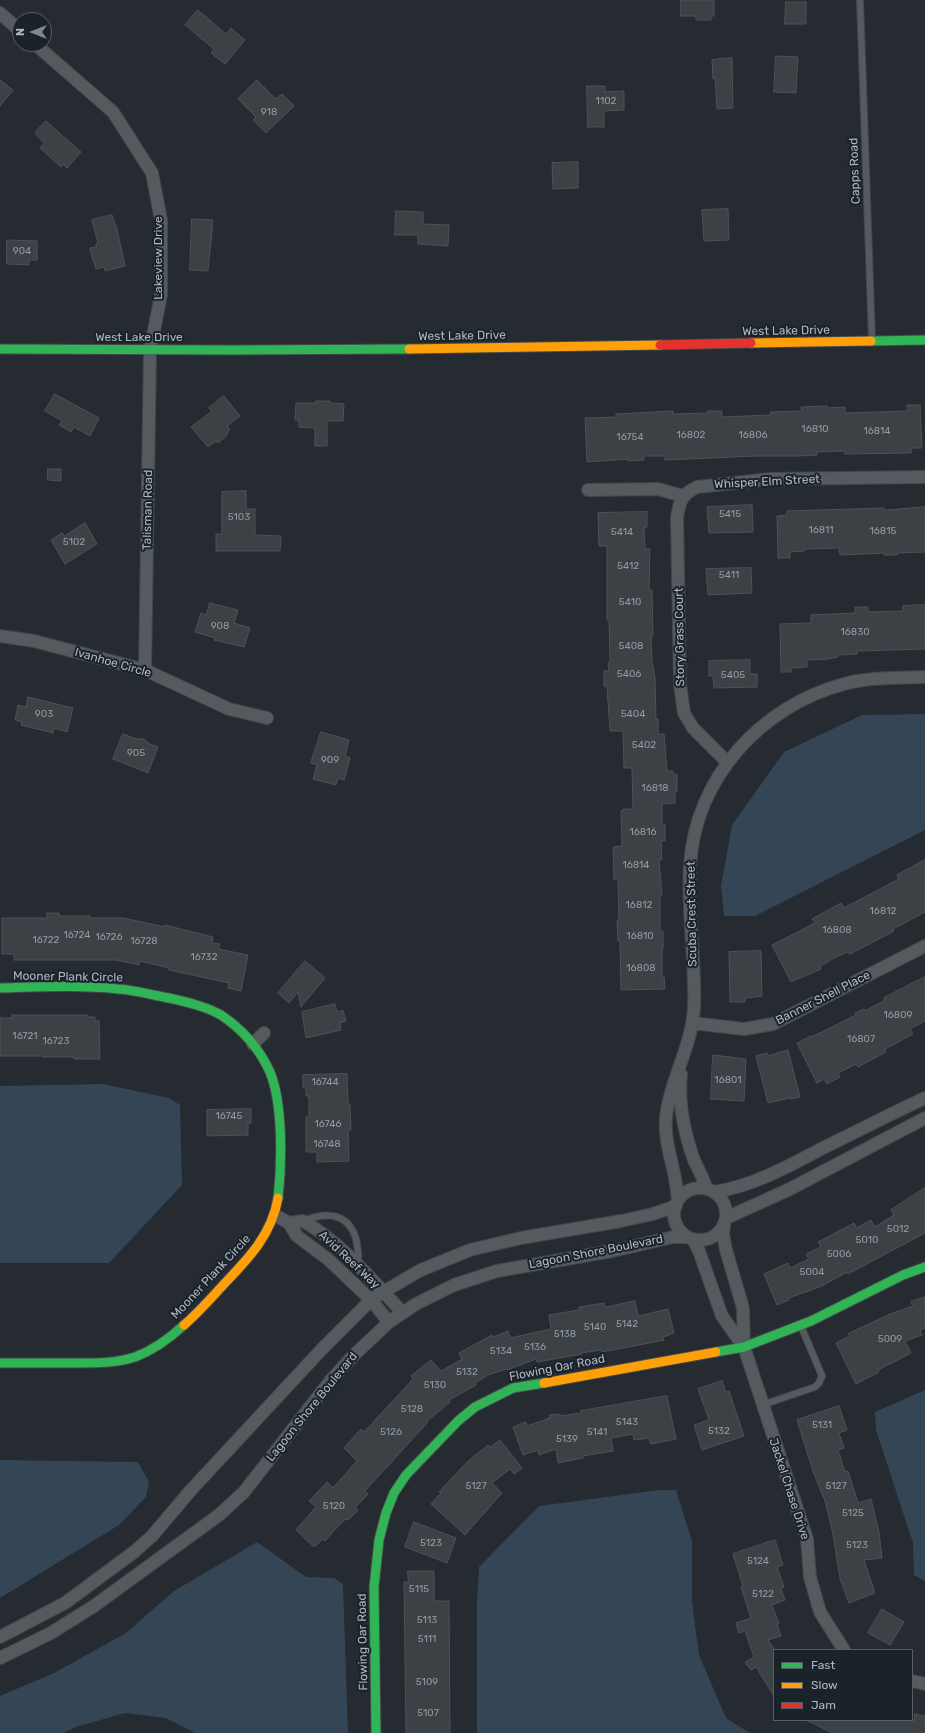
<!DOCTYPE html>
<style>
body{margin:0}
#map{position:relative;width:925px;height:1733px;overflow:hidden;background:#252b30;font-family:Rubik,sans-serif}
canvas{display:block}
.legend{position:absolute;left:773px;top:1649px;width:140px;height:72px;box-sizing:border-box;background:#1a222a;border:1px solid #565e67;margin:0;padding:5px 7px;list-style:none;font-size:12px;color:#afb8c2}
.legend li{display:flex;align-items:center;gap:8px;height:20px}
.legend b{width:20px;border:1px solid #565e67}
.north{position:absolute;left:12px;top:12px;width:40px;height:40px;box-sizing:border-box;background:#1a222a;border:1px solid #565e67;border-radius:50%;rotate:270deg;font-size:11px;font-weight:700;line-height:16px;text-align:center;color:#afb8c2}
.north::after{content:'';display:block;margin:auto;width:14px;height:18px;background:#7f878f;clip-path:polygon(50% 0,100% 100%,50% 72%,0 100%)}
</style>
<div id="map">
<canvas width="925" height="1733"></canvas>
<ul class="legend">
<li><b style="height:5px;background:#30b455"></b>Fast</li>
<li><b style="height:5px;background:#ff9f0a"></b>Slow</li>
<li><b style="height:5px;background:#e5322d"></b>Jam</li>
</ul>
<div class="north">N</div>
</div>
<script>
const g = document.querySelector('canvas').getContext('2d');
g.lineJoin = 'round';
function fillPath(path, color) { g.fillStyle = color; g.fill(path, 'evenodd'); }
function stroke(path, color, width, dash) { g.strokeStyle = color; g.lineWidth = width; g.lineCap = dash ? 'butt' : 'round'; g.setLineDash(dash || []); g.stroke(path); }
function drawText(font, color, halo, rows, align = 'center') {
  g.font = font + ' Rubik,sans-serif'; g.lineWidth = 4; g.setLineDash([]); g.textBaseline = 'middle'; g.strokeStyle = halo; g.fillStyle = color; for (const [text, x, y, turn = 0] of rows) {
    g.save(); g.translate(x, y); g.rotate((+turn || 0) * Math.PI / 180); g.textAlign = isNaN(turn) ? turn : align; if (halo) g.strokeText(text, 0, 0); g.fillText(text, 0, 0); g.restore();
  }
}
const water = new Path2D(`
 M925 714V830L755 916H724L721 886 732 825 784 752 862 715Z
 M103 1084 169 1098 180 1105 182 1185 109 1263H0V1086Z
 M925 1390V1581L914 1575 913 1543 876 1430 875 1412Z
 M0 1460 138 1462 149 1482 146 1497 119 1525 0 1598Z
 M659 1490H676L692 1541V1601L699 1655 726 1718 750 1733H477V1601L479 1567 539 1506Z
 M257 1542 306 1577 334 1578 343 1584 348 1733H195L166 1718 125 1713 76 1727 64 1733H0V1696L54 1673 126 1633 174 1591Z`);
const building = new Path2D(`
 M681 0H714V16H711V20H696V16H681Z
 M786 2H806V24H785Z
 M198 10 226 34 231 28 245 40 225 64 211 53 214 49 185 25Z
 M776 56 798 57 796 93 774 92Z
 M732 58 733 108 717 109 715 78 713 79 712 60Z
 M0 80 13 90 0 106Z
 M257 80 276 99 282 94 294 106 266 133 253 120 256 117 238 99Z
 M587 86H605V92L624 91V110L604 111V127H588Z
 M46 121 81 152 67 168 63 164 61 167 40 148 44 143 35 133Z
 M578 162V188L553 189 552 163Z
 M728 209 729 240 704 241 702 210Z
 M396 211 423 212V224L449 225 448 246 418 244V235H395Z
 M112 215 117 229 125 266 105 271 104 267 96 269 94 261H93L90 248 96 247V244L98 243 92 220Z
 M192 219 213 220 208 271 190 270Z
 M7 240 37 241V260H29V265L7 264Z
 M55 394 99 418 90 436 74 427 71 432 59 425 62 421 45 411Z
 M224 396 240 416 227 426 230 430 227 432 228 434 218 443 216 441 208 447 191 427 212 411 209 408Z
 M316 401H330V403L344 404 343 421H327V446H315V428L299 427V420H295L296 403H316Z
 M907 405H920L922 448H911V453L845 454V451L817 452V455L798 456H755L665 460V456H644V460L628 461V459L587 462 585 418 616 417V414L673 411V414L708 413V411H722V417L771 415 770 412 802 411 801 407 827 406V408L845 407V413L908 411Z
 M48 469H61V481L48 480Z
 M246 491V509H255V535L281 536 280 551H216V534H222V492Z
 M752 505 753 532 709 533 707 507Z
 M925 507V552L897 553V555H884V553L840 555 839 548 804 549V551L790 552V558H778L777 516 787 515V511L884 508V510Z
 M647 512V527H644L645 549H650L649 590H652L653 636H651L652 660 655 678 656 719H658V734H664L667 771H673V774H677V791H675V803L662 804V824H665V841H661L662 860H659L662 895H660V931H663V949H662V976H664L665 989 621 990 620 941H618L617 920H619L618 879H614L613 847 622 846 621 811H623V809H633L632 768H624L623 731H610L607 686H604V671H609L608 663 610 661 609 620H607V546H599L598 513Z
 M85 523 97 544 65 564 51 540 62 533 64 536Z
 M751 568 752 593 708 595 706 569Z
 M210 603 238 610 234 623 250 628 244 647 214 640 215 638 195 632 201 613 206 615Z
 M925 605V649L857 651V654L838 655V657L828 659 807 660V667L791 668V672H781L780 624 811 623V615L855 613V607H868V612L903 611V606Z
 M750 660V674H757V687L714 688 713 676H709V661Z
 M28 697 73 708 67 732 54 728 53 733 21 725 22 722 15 720 18 705 26 707Z
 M321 732 349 740 345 756 350 758 344 780 338 778 336 785 313 779 317 765 311 763Z
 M123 734 137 739H144L149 744 158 747 148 773 113 759Z
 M925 860V912L893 929 894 931 879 939 850 954 848 952 838 956 820 966 821 969 791 982 772 945 815 923 812 919 841 903 844 908 899 879 897 875Z
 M47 913H59V916H90V918H123L165 927V925L213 937 212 943 220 944 218 949 248 955 241 991 228 988 229 983 169 970V968L140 961 139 965 117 960H14V954H2V918H47Z
 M761 951 762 996 745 998V1002H730L729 952Z
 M305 961 325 978 301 1007 298 992 289 1003 278 993Z
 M925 977V1021L910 1029 913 1034 885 1049 886 1052 858 1067 856 1064 838 1073 840 1077 827 1084 824 1079 817 1083 797 1043 811 1036V1037L826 1030 856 1015 855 1013 864 1009 865 1011 885 1000 884 998Z
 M335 1004 337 1012 343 1010 346 1021 340 1023 341 1030 306 1038 302 1012Z
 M12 1015H87V1017H95V1021H99L100 1059H74V1057H43V1056H0V1018H12Z
 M788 1050 800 1097 791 1099 790 1098 768 1103 756 1056 767 1053V1056Z
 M713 1055 746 1059 744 1101 711 1099Z
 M347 1074 348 1104H350L351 1130H348L349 1161 317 1162V1152H306V1117H309V1096H306V1088H303V1075Z
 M251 1109V1123H248V1135L207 1136V1110Z
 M925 1188V1233L848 1274 847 1272 822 1286 789 1298V1300L777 1305 764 1274 788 1263 790 1268 809 1259 806 1254 821 1247 818 1242 854 1223 857 1228 871 1220 875 1227 894 1215 891 1210Z
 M925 1297V1328L920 1330 922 1335 905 1341 911 1353 878 1370 879 1372 856 1384 836 1343 850 1336 848 1334 858 1329 890 1314 913 1306 911 1302Z
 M635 1301 638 1316 668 1309 674 1333 663 1337 664 1340 639 1345 602 1352 601 1350 581 1353 582 1354 537 1362 536 1359 507 1370 506 1369 488 1375 475 1383 476 1385 449 1400 450 1402 426 1422 427 1423 365 1491 368 1494 355 1508 358 1510 348 1520 346 1519 342 1522 325 1541 323 1539 314 1547 296 1530 316 1507 309 1501 327 1482 333 1488 357 1461 344 1448 361 1429 364 1432 413 1379 411 1376 431 1360 441 1371 462 1359 459 1353 492 1335 493 1337 508 1331 510 1338 551 1329 549 1315 579 1310V1307L604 1303 605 1307Z
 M722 1381 726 1392 729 1391 744 1436 702 1450 694 1425 709 1420 698 1389Z
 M667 1396 676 1439 651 1444 649 1438 634 1440 633 1434 611 1438 613 1451 583 1456V1458L558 1463 556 1449 539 1455 538 1450 523 1455 513 1427 526 1422 527 1426 550 1418 549 1415 560 1414V1416L581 1413V1411Z
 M839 1406 847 1430 839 1433 844 1448 838 1450 845 1472 848 1471 858 1503 871 1499 879 1532 882 1558 864 1560 875 1593 849 1603 840 1579 833 1534 825 1501 814 1474 797 1420Z
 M500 1440 522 1468 514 1474 510 1469 492 1483 502 1493 465 1535 431 1504 441 1493 439 1492 467 1462 488 1445 490 1447Z
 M414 1522 456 1538 447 1563 405 1547Z
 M775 1540 783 1565 777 1567 784 1587 781 1589 785 1600 772 1605 779 1624H777L781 1636 768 1640 774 1649V1696L756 1667 751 1670 745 1662 754 1657 745 1631 739 1633 736 1623 751 1618 741 1587 743 1586 733 1554Z
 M408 1571H434V1601H449L450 1733H406L404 1582H408Z
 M882 1609 904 1622 890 1645 868 1633Z
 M915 1714 925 1716V1733H833L806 1720H914Z`);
const lane = new Path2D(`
 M860 0 872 340
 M303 1221C342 1205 360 1225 358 1264
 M762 1405 815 1387 819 1383 822 1376 801 1326`);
const street = new Path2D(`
 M0 13 20 31
 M35 44 113 112 152 173 161 220V295L150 351 145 670
 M588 490 658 489 683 496
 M0 636 34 641 145 670 229 709 267 718
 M727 762 693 728 684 713 680 684 677 518C679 502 682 494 697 487L770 479 925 477
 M692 1023 744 1029 773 1024 925 946
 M253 1044 264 1033
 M681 1074C678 1103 684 1132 694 1160 698 1169 704 1179 706 1188
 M674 1214a26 26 0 1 1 52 0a26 26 0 1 1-52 0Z
 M714 1192C753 1186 787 1167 821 1149 856 1132 890 1114 925 1098
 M678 1200C677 1191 676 1182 674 1173 669 1151 663 1132 667 1110 673 1075 692 1044 694 1008 696 961 687 913 690 866 695 778 761 706 844 684 870 677 898 678 925 677
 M275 1215 289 1223 297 1236 329 1260 371 1300 389 1322
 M726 1218 790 1189 925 1118
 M289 1223 303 1221C342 1243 372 1280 402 1312
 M724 1226 723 1234 726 1250 743 1308 744 1347 807 1539 810 1577 820 1612 844 1650
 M693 1239 699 1251 722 1316 744 1347
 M0 1637 65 1603 134 1552 152 1536 191 1490 322 1349 371 1300 383 1292 421 1270 470 1250 521 1238 621 1221 653 1214 676 1206
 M0 1658 51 1633 94 1606 219 1515 244 1492 331 1380 351 1358 389 1322 416 1304 454 1285 497 1271 612 1251 673 1237H687
 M912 1681 925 1684`);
const fast = new Path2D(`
 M871 341 925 340
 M0 349 231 350 409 349
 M0 988C39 987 79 985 118 989 135 990 152 995 169 998 186 1002 205 1006 221 1015 242 1029 259 1048 270 1072 283 1104 282 1163 278 1198
 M716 1352 744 1347 811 1321 903 1275 925 1267
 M0 1363C23 1363 45 1363 68 1363 90 1363 114 1364 135 1357 154 1350 170 1338 184 1325
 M376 1733 374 1587 379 1540 386 1513 394 1493 406 1475 458 1421 475 1407 513 1388 544 1383`);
const slow = new Path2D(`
 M751 343 871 341
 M409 349 660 345
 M184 1325C199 1312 212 1297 225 1283 249 1258 272 1234 278 1198
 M544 1383 716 1352`);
const jam = new Path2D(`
 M660 345 751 343`);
const numberNames = [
 ["1102",606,101],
 ["918",269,112],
 ["904",22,251],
 ["16810",815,429],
 ["16814",877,431],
 ["16802",691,435],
 ["16806",753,435],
 ["16754",630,437],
 ["5415",730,514],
 ["5103",239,517],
 ["16811",821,530],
 ["16815",883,531],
 ["5414",622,532],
 ["5102",74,542],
 ["5412",628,566],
 ["5411",729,575],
 ["5410",630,602],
 ["908",220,626],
 ["16830",855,632],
 ["5408",631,646],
 ["5406",629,674],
 ["5405",733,675],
 ["903",44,714],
 ["5404",633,714],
 ["5402",644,745],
 ["905",136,753],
 ["909",330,760],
 ["16818",655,788],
 ["16816",643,832],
 ["16814",636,865],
 ["16812",639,905],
 ["16812",883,911],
 ["16808",837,930],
 ["16724",77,935],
 ["16810",640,936],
 ["16726",109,937],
 ["16722",46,940],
 ["16728",144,941],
 ["16732",204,957],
 ["16808",641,968],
 ["16809",898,1015],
 ["16721",25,1036],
 ["16807",861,1039],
 ["16723",56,1041],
 ["16801",728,1080],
 ["16744",325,1082],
 ["16745",229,1116],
 ["16746",328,1124],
 ["16748",327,1144],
 ["5012",898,1229],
 ["5010",867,1240],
 ["5006",839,1254],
 ["5004",812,1272],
 ["5142",627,1324],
 ["5140",595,1327],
 ["5138",565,1334],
 ["5009",890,1339],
 ["5136",535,1347],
 ["5134",501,1351],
 ["5132",467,1372],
 ["5130",435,1385],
 ["5128",412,1409],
 ["5143",627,1422],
 ["5131",822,1425],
 ["5132",719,1431],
 ["5126",391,1432],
 ["5141",597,1432],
 ["5139",567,1439],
 ["5127",476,1486],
 ["5127",836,1486],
 ["5120",334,1506],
 ["5125",853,1513],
 ["5123",431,1543],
 ["5123",857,1545],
 ["5124",758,1561],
 ["5115",419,1589],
 ["5122",763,1594],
 ["5113",427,1620],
 ["5111",427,1639],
 ["5109",427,1682],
 ["5107",428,1713]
];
const streetNames = [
 ["Capps Road",855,171,-92],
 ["Lakeview Drive",159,258,-90],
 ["West Lake Drive",786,331,-1],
 ["West Lake Drive",462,336,-1],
 ["West Lake Drive",139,338],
 ["Whisper Elm Street",767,482,-3],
 ["Talisman Road",148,510,-89],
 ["Story Grass Court",680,637,-91],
 ["Ivanhoe Circle",113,663,16],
 ["Scuba Crest Street",692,914,-91],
 ["Mooner Plank Circle",68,977,1],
 ["Banner Shell Place",823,998,-27],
 ["Lagoon Shore Boulevard",596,1252,-11],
 ["Avid Reef Way",349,1260,43],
 ["Mooner Plank Circle",211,1277,-47],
 ["Flowing Oar Road",557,1368,-11],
 ["Lagoon Shore Boulevard",312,1407,-51],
 ["Jackel Chase Drive",789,1489,72],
 ["Flowing Oar Road",363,1642,-91]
];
fillPath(water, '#344556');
fillPath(building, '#3c4145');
stroke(building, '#4d5258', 1);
stroke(lane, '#43474b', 8);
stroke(street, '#43474b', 14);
stroke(fast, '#43474b', 11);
stroke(slow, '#43474b', 11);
stroke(jam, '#43474b', 11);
stroke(lane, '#555a5f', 6);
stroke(street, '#555a5f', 12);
stroke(fast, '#30b455', 9);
stroke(slow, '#ff9f0a', 9);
stroke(jam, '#e5322d', 9);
drawText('10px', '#929aa3', null, numberNames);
drawText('12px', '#afb8c2', '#1a222a', streetNames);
</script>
